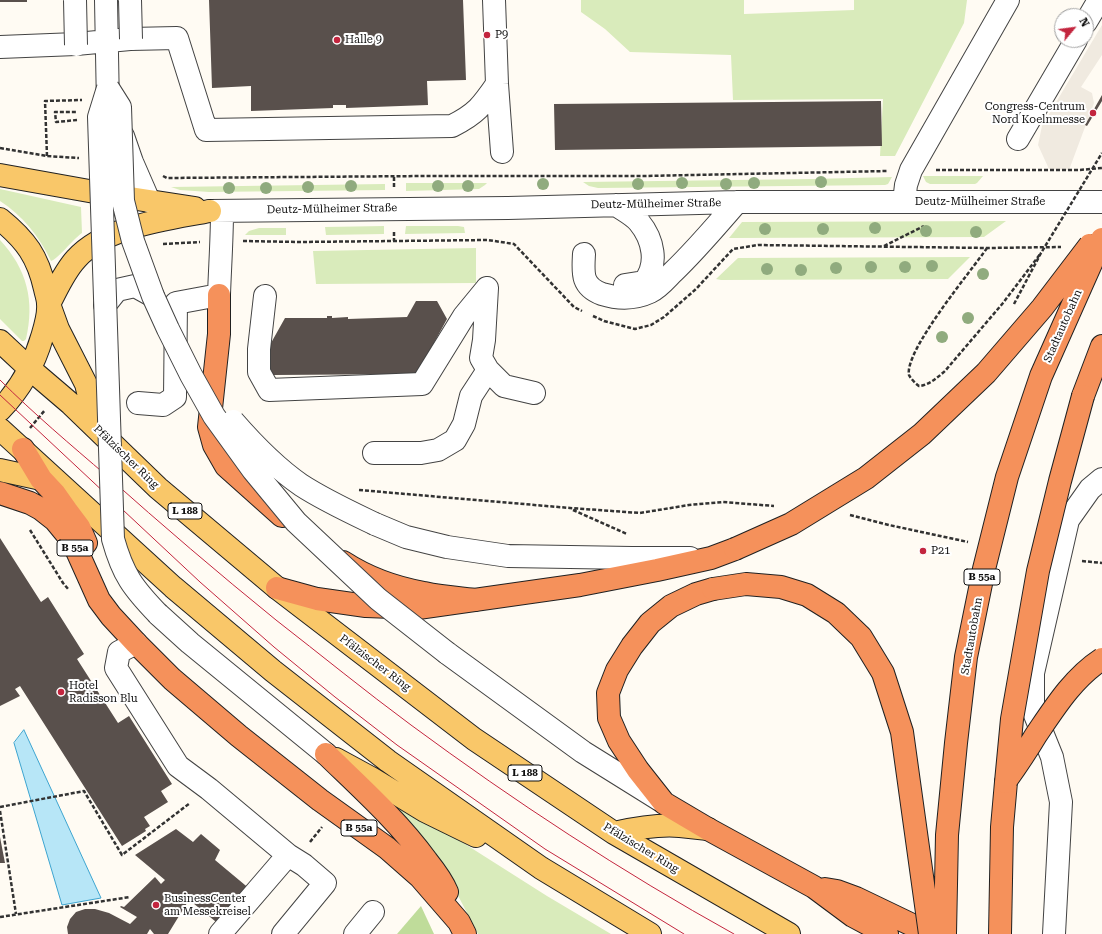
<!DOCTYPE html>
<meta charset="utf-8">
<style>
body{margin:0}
#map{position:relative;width:1102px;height:934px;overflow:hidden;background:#fffbf3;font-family:"Roboto Serif",serif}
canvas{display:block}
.north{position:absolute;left:1054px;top:8px;width:40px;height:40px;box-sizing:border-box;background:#fff;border:1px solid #9f9f9f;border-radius:50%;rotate:61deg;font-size:11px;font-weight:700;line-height:16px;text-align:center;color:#101010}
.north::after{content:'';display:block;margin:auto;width:14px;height:18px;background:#c3253e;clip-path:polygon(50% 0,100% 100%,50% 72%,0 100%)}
</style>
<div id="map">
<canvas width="1102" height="934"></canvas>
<div class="north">N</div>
</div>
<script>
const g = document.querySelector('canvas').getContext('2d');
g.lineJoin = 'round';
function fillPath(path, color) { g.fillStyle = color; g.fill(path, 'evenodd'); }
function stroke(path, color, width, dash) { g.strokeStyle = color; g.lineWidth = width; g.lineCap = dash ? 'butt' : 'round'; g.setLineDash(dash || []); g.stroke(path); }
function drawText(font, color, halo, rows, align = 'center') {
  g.font = font + ' "Roboto Serif",serif'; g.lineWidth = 4; g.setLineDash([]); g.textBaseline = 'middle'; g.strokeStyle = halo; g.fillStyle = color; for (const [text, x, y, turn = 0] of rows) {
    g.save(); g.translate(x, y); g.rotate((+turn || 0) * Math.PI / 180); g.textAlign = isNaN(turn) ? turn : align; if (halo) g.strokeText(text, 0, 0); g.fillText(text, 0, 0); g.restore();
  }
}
const green = new Path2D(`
 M581 0H744V14L854 10V0H967L964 23 895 156H880L883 99 733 100 731 55 630 52 605 29 581 12Z
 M923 176H983L977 183 975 184H930L926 182Z
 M892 177 888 184 885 185 598 188 589 186 583 182 812 179Z
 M406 183H487L485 185 479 189 406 191Z
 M385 184V190L209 192 180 190 171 187Z
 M0 189 81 207 82 233C73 239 57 260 51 261 39 236 23 216 0 201Z
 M1006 221 984 237 729 238 742 222Z
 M384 226V234L326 235 325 227Z
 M406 226H458L464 227 465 233 405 234Z
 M259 228H286V235H245L249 231Z
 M0 240C27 269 35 301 26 339L24 341H22L0 319Z
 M476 248V283L316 284 313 251Z
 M970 257 948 279 721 280 716 279 738 258Z
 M372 785 547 896 611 934H478L452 884Z`);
const forest = new Path2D(`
 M421 906 434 934H397Z`);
const plaza = new Path2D(`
 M1102 25V55L1081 87 1092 93 1094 103 1069 170 1049 169 1038 145 1042 126Z`);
const water = new Path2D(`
 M24 730 101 898 62 905 14 743Z`);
const building = new Path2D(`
 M0 0H27V2H0Z
 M209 0H463L466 80 427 81 428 105 346 108V105H333V108L251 111V86L212 88Z
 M1102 95V101L1087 126 1085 125Z
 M881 101 882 146 555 150 554 104Z
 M416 301H437L447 319 417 374 274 375V376H273L270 367H267L262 359 285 318H327V316H332V318L348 317V319L407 317Z
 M0 538 41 602 48 597 84 654 77 659 118 723 129 716 172 784 161 791 168 802 144 817 150 826 145 829 146 831 122 846 20 686 15 689 20 696 0 706Z
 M176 829 193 842 201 834 220 850 215 860 251 890 221 926 182 894 179 898 187 903 168 934H154L150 929 147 934H68L67 927 70 919 76 912 85 909H95L109 913 130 924 137 917 120 907 121 906 124 907 155 877 161 884 165 880 135 855Z
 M0 837 5 863H0Z`);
const path = new Path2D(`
 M77 120 56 122 55 112H77
 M0 148 47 156 79 158
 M47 156 45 101 82 100
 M936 170H1079L1102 168
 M163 176 167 178 426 176H646L887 171
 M394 187V176
 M394 232V241
 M243 241 300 242 488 240 514 244 574 307 582 311
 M163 244 200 242
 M884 246 924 226
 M987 248C972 270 904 351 909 375 911 379 915 383 919 386 929 385 937 378 945 371L1003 303 1041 253
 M593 316 604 321 635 329 651 325 664 317 696 289 733 249 758 245 988 248 1061 247
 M30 428 45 410
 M359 490 570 508 640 513 689 505 723 502 774 506
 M573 510 627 534
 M850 515 889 525 968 542
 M30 530 63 583 69 590
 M1082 561 1102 563
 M0 807 84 791 122 855 190 803
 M0 811 16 914
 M310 842 322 827
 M0 917 130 897`);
const minor = new Path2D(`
 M106 0 108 107
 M494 0 497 84 502 152
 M1086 22 1099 0
 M0 47 76 44 130 39 177 38 206 130 452 126C476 114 482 106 497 84
 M123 136 132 162 149 201
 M1018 139 1076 40
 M904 202 906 185 911 170 1008 0
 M616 205C623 210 633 215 639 222 653 239 659 264 644 282L625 285
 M210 211 508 208 737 202H1102
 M584 254C583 273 581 286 602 294 618 299 635 299 650 292 659 288 666 279 673 272 696 250 716 226 737 202
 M487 288 484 340 481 358 488 370 504 386 534 393
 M265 296 259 349V372L269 390 422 384 464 316 487 288
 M105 305 117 290 135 286 153 296
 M138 403 163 405 175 397 176 303 219 295C220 266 222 239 222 211
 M374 453H421L438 450 455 440 464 424 471 396 488 370
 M375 524 406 537 447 547 508 556 632 558H690
 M158 614 190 643 326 754
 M136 643 119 652 116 668 178 766 209 789 288 855 220 934
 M447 653 583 752 660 800
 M283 934 325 883 304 865 288 855
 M355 934 373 912
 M1054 934 1061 802 1052 757 1033 710V673L1068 520 1090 489 1102 479`);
const major = new Path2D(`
 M0 175 117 196 195 208
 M0 219C26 240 38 257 45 289 46 294 48 299 48 304 49 315 45 327 42 337 34 365 20 389 0 410
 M0 341 30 369 71 404 158 488 277 588 474 739 614 833 789 934
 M0 429 173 587 273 671 388 761 541 868 650 934
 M97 429 86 384 58 329 49 304C57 289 64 272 76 259 105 226 169 219 210 211
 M0 470 55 482
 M336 759 371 778 425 811 476 836
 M614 833C636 828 658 824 680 826 689 827 698 828 708 829`);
const highway = new Path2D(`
 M219 295V334L209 427 214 445 226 466 282 516
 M1083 396 1102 346
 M23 449 41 479 55 494 67 511 79 527 86 543
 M0 493 30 503 41 509 55 520 69 537 77 551 99 600 111 616 136 643 172 679 239 736 320 800 387 848 420 877 459 922 465 934
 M343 562C366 577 396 588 424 593 441 597 459 598 477 600
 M277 588 317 599 366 606 418 608 580 585 657 570 711 558 735 549
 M713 589 696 594 671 606 650 623 632 646 617 670 608 693 609 718 619 741 638 770 664 803 708 829 814 887 853 916 887 934
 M326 754C361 788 398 821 427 861 435 871 442 880 447 892
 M825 889 837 891 856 898 931 934
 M1000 934 1002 827 1006 782`);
const tram = new Path2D(`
 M0 380C34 414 71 445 107 476 162 525 218 573 276 620 321 655 365 691 411 725 514 801 622 872 734 934
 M0 395 200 582 274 647 335 697 397 745 545 849 684 934`);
const pathBridge = new Path2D(`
 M1014 304 1041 253 1102 153`);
const minorBridge = new Path2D(`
 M75 0 76 45
 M130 0 131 39
 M108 88 120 107 123 201 133 241 153 296 168 329 191 375 214 416 253 470 296 522 378 599 447 653
 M108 88 99 117 113 539C123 575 133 588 158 614
 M233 421C253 444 275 467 301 485 324 500 350 512 375 524`);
const highwayBridge = new Path2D(`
 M735 549 791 524 866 478 922 434 986 373 1042 308 1090 245
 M713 589 746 584 781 587 807 595 836 613 861 637 883 673 902 732 930 934
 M1007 779C1017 765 1027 750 1036 735 1055 707 1073 678 1102 659
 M1006 782 1012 719 1038 571 1060 481 1083 396
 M945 934 947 835 956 743 966 657 984 569 1007 477 1041 376 1102 239`);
const trees = [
 [821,182],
 [682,183],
 [754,183],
 [543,184],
 [638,184],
 [726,184],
 [351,186],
 [438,186],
 [468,186],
 [308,187],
 [229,188],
 [266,188],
 [875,228],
 [765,229],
 [823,229],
 [926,231],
 [976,232],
 [932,266],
 [871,267],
 [905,267],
 [836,268],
 [767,269],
 [801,270],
 [983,274],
 [968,318],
 [942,337]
];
const markers = [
 [487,35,4,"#c3253e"],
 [337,40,4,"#c3253e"],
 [1093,113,4,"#c3253e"],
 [923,551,4,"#c3253e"],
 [61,692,4,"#c3253e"],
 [156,905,4,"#c3253e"]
];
const shields = [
 [185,511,34],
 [75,548,36],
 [982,577,36],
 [525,773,34],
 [359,828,36]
];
const shieldNames = [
 ["L 188",185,511],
 ["B 55a",75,548],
 ["B 55a",982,577],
 ["L 188",525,773],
 ["B 55a",359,828]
];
const poiNames = [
 ["P9",495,35],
 ["Halle 9",345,40],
 ["Congress-Centrum",1085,107,"right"],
 ["Nord Koelnmesse",1085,120,"right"],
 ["P21",931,551],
 ["Hotel",69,686],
 ["Radisson Blu",69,699],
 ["BusinessCenter",164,899],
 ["am Messekreisel",164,912]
];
const streetNames = [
 ["Deutz-Mülheimer Straße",980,202],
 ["Deutz-Mülheimer Straße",656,204,-1],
 ["Deutz-Mülheimer Straße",332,209,-1],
 ["Stadtautobahn",1063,326,-66],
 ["Pfälzischer Ring",126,457,44],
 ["Stadtautobahn",972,636,-80],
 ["Pfälzischer Ring",375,663,37],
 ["Pfälzischer Ring",641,848,31]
];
fillPath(green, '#d9ebbb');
fillPath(forest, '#bfdc9a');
fillPath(plaza, '#f0eae0');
fillPath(water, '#b7e6f7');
stroke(water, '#3da4cf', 1);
fillPath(building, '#59504c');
stroke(minor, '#434343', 24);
stroke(major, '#212121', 24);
stroke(highway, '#212121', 24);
stroke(path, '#323232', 2.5, [4, 2]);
stroke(minor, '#fff', 22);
stroke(major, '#f9c769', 22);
stroke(highway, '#f5915b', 22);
stroke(tram, '#c3253e', 1);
stroke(minorBridge, '#434343', 24, []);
stroke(highwayBridge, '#212121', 24, []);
stroke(pathBridge, '#323232', 2.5, [4, 2]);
stroke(minorBridge, '#fff', 22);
stroke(highwayBridge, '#f5915b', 22);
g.fillStyle = '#90ab7e';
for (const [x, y] of trees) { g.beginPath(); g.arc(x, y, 6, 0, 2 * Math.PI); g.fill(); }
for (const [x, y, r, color] of markers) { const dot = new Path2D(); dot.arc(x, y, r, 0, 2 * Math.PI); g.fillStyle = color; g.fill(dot); stroke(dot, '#fff', 1.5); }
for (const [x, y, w] of shields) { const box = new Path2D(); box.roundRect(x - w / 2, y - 8, w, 16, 3); g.fillStyle = '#fff'; g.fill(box); stroke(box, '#101010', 1); }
drawText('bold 10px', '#101010', null, shieldNames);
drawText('11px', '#101010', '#fff', poiNames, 'left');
drawText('11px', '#101010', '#fff', streetNames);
</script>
